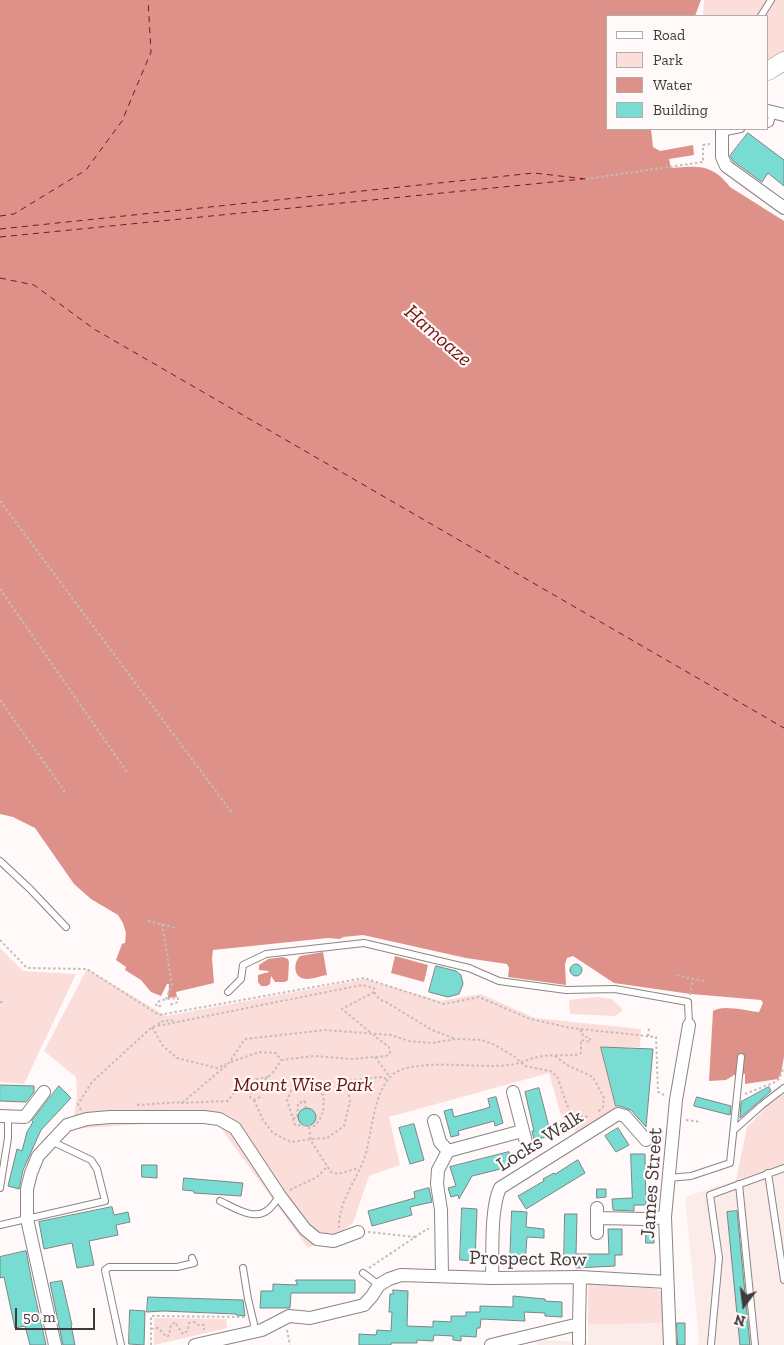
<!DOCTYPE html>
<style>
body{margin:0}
#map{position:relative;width:784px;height:1345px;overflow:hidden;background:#fff9f9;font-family:"Zilla Slab",serif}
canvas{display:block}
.legend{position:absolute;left:606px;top:15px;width:162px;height:115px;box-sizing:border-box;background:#fff9f9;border:1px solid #b2adad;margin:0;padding:6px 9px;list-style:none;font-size:15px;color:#3f3b3b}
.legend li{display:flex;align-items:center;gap:10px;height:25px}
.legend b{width:25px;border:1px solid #b2adad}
.north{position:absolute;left:719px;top:1280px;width:50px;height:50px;-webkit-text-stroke:4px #fff9f9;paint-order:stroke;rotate:195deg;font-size:14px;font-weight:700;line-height:20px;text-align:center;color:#3f3b3b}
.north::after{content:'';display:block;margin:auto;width:18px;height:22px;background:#3f3b3b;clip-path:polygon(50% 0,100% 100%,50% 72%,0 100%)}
.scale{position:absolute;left:15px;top:1308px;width:80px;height:22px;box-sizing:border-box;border:2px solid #3f3b3b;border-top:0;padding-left:6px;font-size:15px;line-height:18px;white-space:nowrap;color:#3f3b3b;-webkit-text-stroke:4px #fff9f9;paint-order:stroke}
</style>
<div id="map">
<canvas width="784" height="1345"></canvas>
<ul class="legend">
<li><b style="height:6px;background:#fff"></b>Road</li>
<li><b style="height:14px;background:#fbddd9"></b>Park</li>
<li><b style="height:14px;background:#de9189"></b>Water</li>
<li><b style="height:14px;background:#79dcd2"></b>Building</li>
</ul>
<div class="north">N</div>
<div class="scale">50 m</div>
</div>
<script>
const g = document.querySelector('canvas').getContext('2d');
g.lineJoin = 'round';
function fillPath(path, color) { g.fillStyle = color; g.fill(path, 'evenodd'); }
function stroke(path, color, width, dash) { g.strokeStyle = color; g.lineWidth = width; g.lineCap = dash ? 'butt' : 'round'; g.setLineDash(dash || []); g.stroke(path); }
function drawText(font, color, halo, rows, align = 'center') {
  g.font = font + ' "Zilla Slab",serif'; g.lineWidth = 4.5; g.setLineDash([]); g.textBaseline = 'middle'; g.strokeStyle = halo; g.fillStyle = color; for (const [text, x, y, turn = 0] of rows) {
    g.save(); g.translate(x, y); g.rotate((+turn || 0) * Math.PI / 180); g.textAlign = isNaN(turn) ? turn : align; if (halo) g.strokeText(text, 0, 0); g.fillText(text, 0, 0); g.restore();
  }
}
const built = new Path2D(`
 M784 1164V1345H697L699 1339 685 1199 688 1196Z
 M588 1284 657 1289 663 1293 665 1345H537V1339L588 1343Z`);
const green = new Path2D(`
 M704 0H784V54L768 65V16H703Z
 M0 948 23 971 76 974 24 1084 0 1082Z
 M87 969 166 1016 365 979 440 1001 481 994 535 1018 641 1029 640 1047H601L616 1108 575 1133 573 1122 563 1123 549 1073 389 1117 400 1165 369 1176 353 1223 342 1231 308 1248 218 1124H142L72 1129 77 1095 76 1077 44 1051Z
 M597 997 612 999 623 1010 615 1016 570 1014 569 1000Z
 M784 1086V1164L736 1180 747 1127 759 1115Z
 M588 1284 657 1289 663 1293 664 1323 588 1324Z
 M154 1318 226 1319 227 1328 154 1345Z`);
const water = new Path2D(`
 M0 0H701L695 16H608V129H651L653 147 660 151 693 145 694 155 669 159 671 168C697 166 712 163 730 187L784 221V1057L781 1073 778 1079 745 1084V1074L734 1075 726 1080 709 1081 713 1011C722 1004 748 1011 759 1012L763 1003 761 1000 691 994 614 983 573 956 567 958 565 964 566 985 508 977 509 968 507 964 466 958 363 935 343 937 340 939 328 938 213 950 212 958 214 983 176 992 177 997 168 998 169 984H167L161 996 151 992 141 980 125 970 126 967 116 960 122 944 125 943 126 933 123 923 118 915 91 899 74 884 35 828 13 817 0 814Z
 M323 952 327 975C320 976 313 979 307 979 293 979 293 963 300 956Z
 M395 956 428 965 424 982 391 973Z
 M283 957 288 959 289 962 288 980 285 982H275L271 976 270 984 267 986H261L258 982V975L269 972 268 971 259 970V965L268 959Z`);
const ferry = new Path2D(`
 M0 216 14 214 86 170 122 121 151 52 148 0
 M0 229 534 173 586 179
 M0 237 583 179
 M0 278 34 285 94 329 784 728`);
const building = new Path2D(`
 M748 133 784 160V186L768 173 762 182 733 161 730 156Z
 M570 970a6 6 0 1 1 12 0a6 6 0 1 1-12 0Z
 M436 966 456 971 461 975 463 984 459 994 448 997 429 992Z
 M601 1047 653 1049 646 1127 631 1110 620 1106H616Z
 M0 1085 34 1086V1092L26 1102 0 1101Z
 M59 1086 71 1098 41 1130 23 1170 19 1189 8 1186 17 1149 22 1151 27 1132 33 1122 32 1121Z
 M769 1087 771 1091 740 1118 741 1102Z
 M539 1088 549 1127 555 1125 558 1134 534 1140 532 1131H534L525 1092Z
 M496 1097 503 1123 495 1126 494 1121 458 1131 459 1135 451 1137 444 1111 452 1109 454 1117 484 1109 490 1107 488 1099Z
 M697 1097 731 1106 730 1115 694 1106Z
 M298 1117a9 9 0 1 1 18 0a9 9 0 1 1-18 0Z
 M414 1124 424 1160 410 1164 399 1128Z
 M618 1128 629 1145 616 1152 605 1136Z
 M509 1152 513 1166 472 1176 459 1199 458 1195 451 1197 448 1188 456 1186 450 1167Z
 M631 1154H645L646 1205H634V1211L613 1210 612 1199 632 1198Z
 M578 1160 585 1173 526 1209 518 1196 544 1181 543 1179 554 1173 555 1174Z
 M142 1165H157V1178L142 1177Z
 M184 1178 243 1183 241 1196 194 1193V1191L183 1190Z
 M429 1188 432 1202 410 1207 412 1215 372 1226 368 1211 415 1198 414 1192Z
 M597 1189H606V1197L597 1198Z
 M112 1207 114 1215 128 1212 130 1222 116 1225 118 1235 89 1241 94 1265 77 1268 72 1243 44 1249 39 1222Z
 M462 1208 477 1209 475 1261 460 1260Z
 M512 1211 527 1212 526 1227 544 1229V1238L527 1237 525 1264 510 1263Z
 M737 1211 750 1345H740L727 1212Z
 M565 1214H577L576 1254H609L608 1229H622V1255H615V1266L576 1268V1261H564Z
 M646 1234H654V1243H646Z
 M26 1251 33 1287 46 1345H30L25 1326 15 1328 4 1277 0 1278V1257Z
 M296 1280H355V1293H291L290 1308H260L261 1291H273V1284L297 1285Z
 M62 1281 72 1325H71L75 1345H63L50 1283Z
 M393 1290 408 1291 407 1326 433 1327V1321L451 1322V1316H466V1312H480V1306L513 1307V1296L545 1299V1301L562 1302V1317L545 1316V1313L524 1312 525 1321 481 1319 480 1328H477L476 1337 461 1336V1341L453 1340V1336L434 1335 433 1341 417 1340V1343H391V1345H359V1334L376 1335 377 1330 391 1331 392 1312H389L390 1294H393Z
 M148 1297 243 1300 245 1316 236 1315V1314L163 1311 147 1312Z
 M130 1310 145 1311 144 1345 129 1344Z
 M677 1323H685V1345H678Z`);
const path = new Path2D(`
 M586 179 703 162V145L710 144
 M0 501 232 813
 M0 589 127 772
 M0 700 65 792
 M148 921 177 928
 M162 924 172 985 166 999
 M0 940 27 968 87 969 159 1015 364 978 444 1004 479 997 530 1019 571 1028 656 1037 658 1092 664 1095
 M677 975 693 979
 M690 995 693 979 704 981
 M0 1002H3
 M161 1006H156L157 1002 166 999 178 998V1002L169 1005
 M159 1025V1022L172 1020 173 1023
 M152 1027 163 1046 177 1058 217 1068 226 1064
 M370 1032 342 1009 374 992
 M648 1036 649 1028
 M555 1056 567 1065 593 1077 604 1098 603 1107 598 1112
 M375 1057 390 1077
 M281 1060 314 1056 352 1059 386 1056 390 1053 389 1047 373 1035
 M231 1062 259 1052 276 1053 281 1060
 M313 1088 323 1095C325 1108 323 1116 315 1126L295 1125 287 1100 292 1089Z
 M745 1094 773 1083 779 1079 784 1067
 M260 1097 254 1100 250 1097C252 1086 262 1083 269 1076 274 1072 278 1066 281 1060
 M254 1100 263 1120 273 1133 291 1142 311 1139 327 1138 344 1126 350 1101 346 1081 382 1077 388 1080
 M305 1101 306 1108
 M181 1103 228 1101 241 1082 268 1077
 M137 1105 183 1102 228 1064 245 1039 325 1030 391 1035 409 1041 420 1042 432 1043 456 1039 482 1040 495 1045 515 1057 525 1066 550 1071 557 1076 566 1102 572 1116 590 1117
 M81 1110 78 1104 92 1082 152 1027 362 985 374 988C374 995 379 1000 386 1002L432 1030 456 1039
 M293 1119 297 1117 298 1105 301 1104V1101H305
 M686 1120 701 1122
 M309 1127 311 1141 331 1172 338 1174 359 1168
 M290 1190 317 1177 328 1166
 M339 1228C338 1200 359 1178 366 1153 372 1130 374 1092 392 1075 412 1057 481 1069 509 1065 519 1064 528 1059 538 1057 550 1054 564 1056 576 1055L581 1053V1040L590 1042V1038L583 1036 582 1031 579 1030
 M368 1232 415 1237
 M369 1268 427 1229H429
 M151 1329 158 1328 167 1337 169 1335 171 1325 175 1322 182 1333 184 1334 188 1330 189 1323 194 1322 198 1325H204V1330
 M287 1330 290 1345
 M151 1345V1316L245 1317`);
const lane = new Path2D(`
 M761 16 771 0
 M768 124 770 123 773 113
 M721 133 741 129
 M0 861 30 889 66 927
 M228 992 241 979 243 965 266 954 364 943 469 968 499 981 566 990 615 989 688 1002 689 1025
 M734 1130 762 1105 784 1088
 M768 1173 784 1280
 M668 1178 691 1176 730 1163 741 1057
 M739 1184 755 1345
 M0 1188 8 1138V1116
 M220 1201C235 1208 255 1222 269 1209 273 1206 276 1200 280 1196
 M0 1225 105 1201 97 1169 91 1160 51 1141
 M243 1268 248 1299 254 1324 253 1332
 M363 1273 379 1285
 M711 1344 719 1258 710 1195 784 1168
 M121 1345 105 1270 109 1267H177L194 1263 192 1258`);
const street = new Path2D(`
 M768 111 784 115
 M722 129V157L726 166 784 208
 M513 1092 527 1146
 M0 1116 25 1117 44 1092
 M434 1121 440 1142 448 1151
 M597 1208V1233
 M597 1218 645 1219 665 1217
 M442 1276 441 1210 437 1184 438 1170 448 1151 522 1131
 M492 1278C493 1253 490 1210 500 1188L618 1114 625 1116 646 1140
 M579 1342V1324
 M55 1345 27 1219V1189L31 1173 38 1156 67 1125 87 1119 110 1117H204L219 1119 235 1128 280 1196 305 1229 317 1239 334 1241 358 1232
 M195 1345 262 1330 289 1316 310 1318 364 1305 372 1296 379 1285 389 1279 401 1275 492 1278 580 1277 667 1282
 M491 1345 579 1324 580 1277
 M670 1345 665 1217 676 1100 689 1025`);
const secondary = new Path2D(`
 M768 71 784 61`);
const parkNames = [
 ["Mount Wise Park",303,1085]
];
const streetNames = [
 ["Locks Walk",540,1141,-32],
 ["James Street",652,1183,-86],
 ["Prospect Row",528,1259,1]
];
const waterNames = [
 ["Hamoaze",438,336,41]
];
fillPath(built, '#fbecea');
fillPath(green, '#fbddd9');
fillPath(water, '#de9189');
stroke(ferry, '#741918', 1, [6, 5]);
fillPath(building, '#79dcd2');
stroke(building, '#7d8584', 1);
stroke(lane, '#8c8483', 8);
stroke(street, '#8c8483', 14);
stroke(secondary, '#8c8483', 19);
stroke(path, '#c2bdbd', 2, [2.5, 2.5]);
stroke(lane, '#fff', 6);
stroke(street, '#fff', 12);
stroke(secondary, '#fff', 18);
drawText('italic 20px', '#6c1012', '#fff9f9', parkNames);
drawText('20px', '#3f3b3b', '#fff9f9', streetNames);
drawText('italic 21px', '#741918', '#fff9f9', waterNames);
</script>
